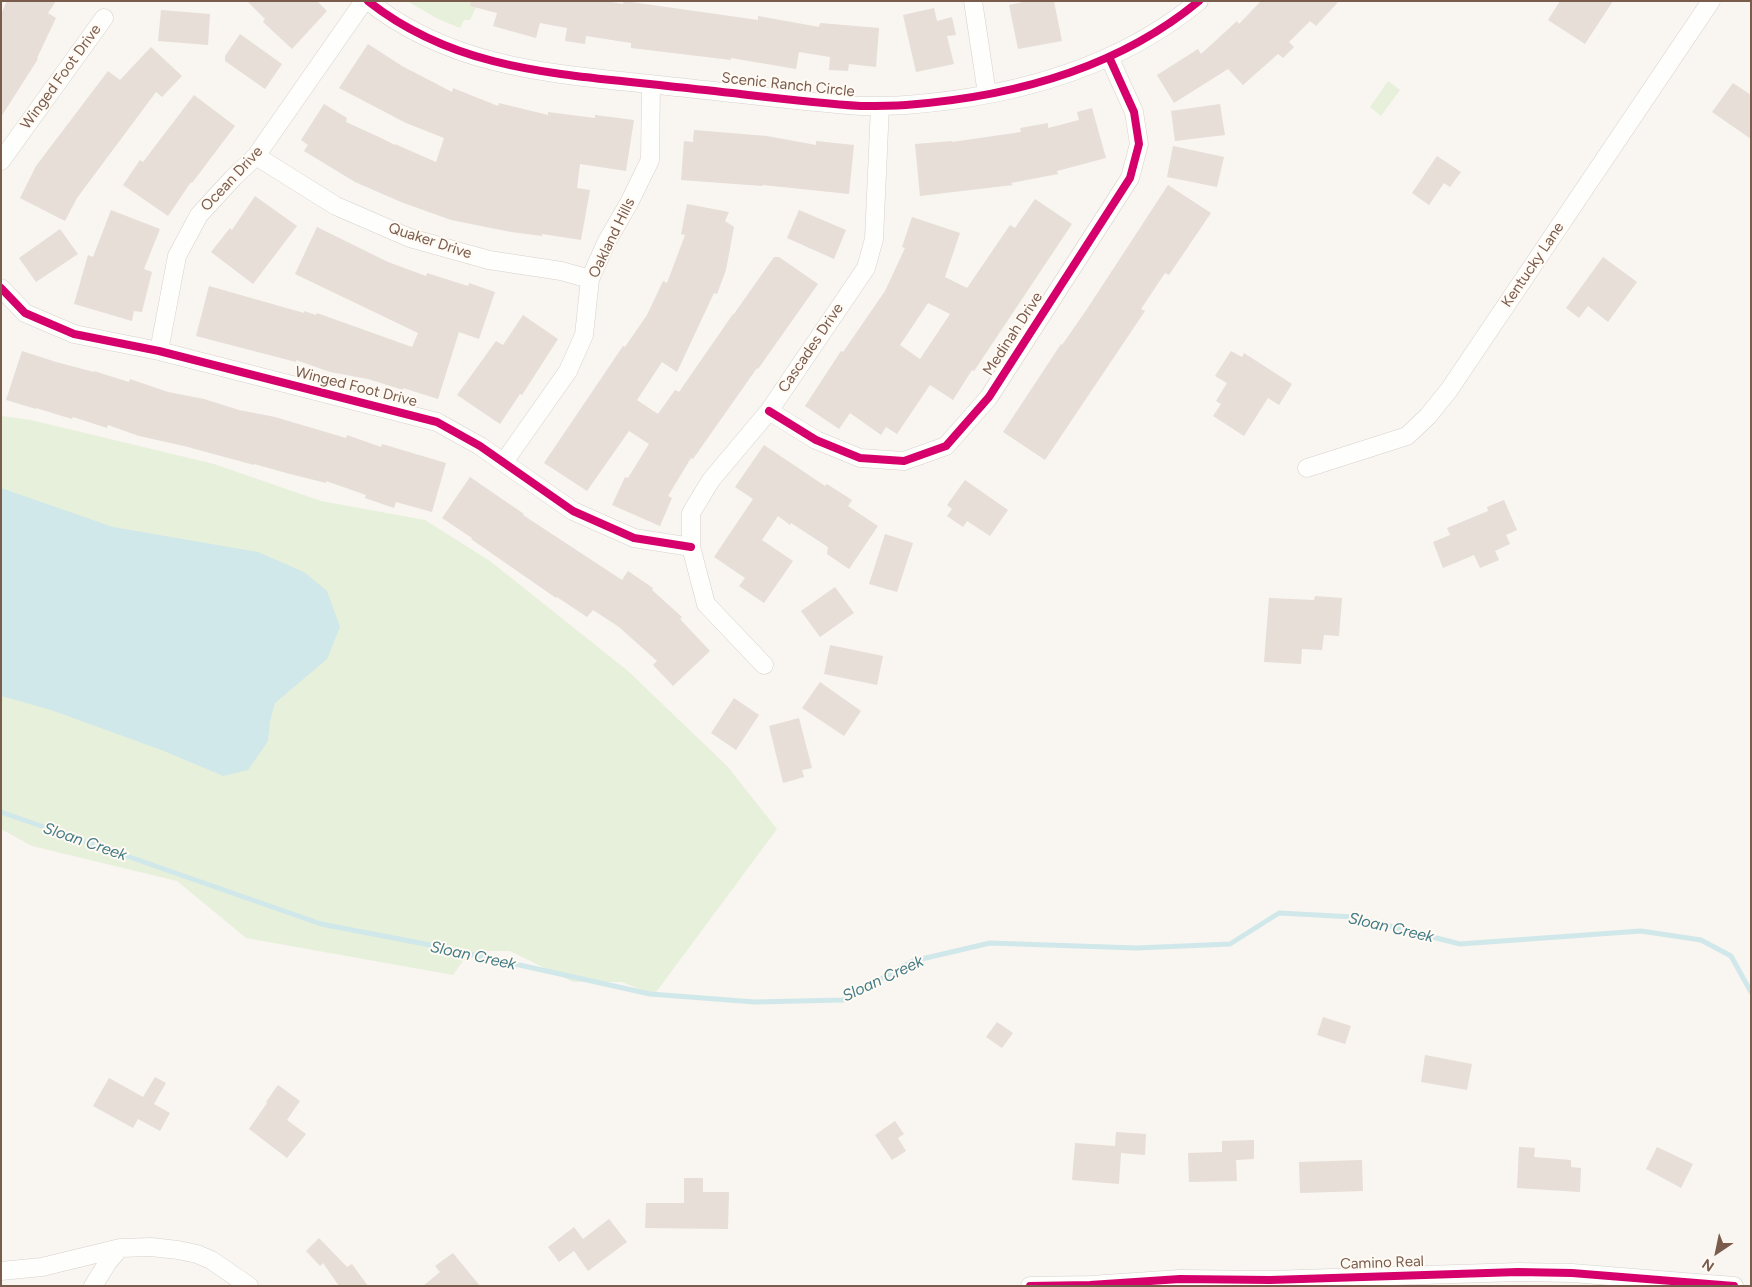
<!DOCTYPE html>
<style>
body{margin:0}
#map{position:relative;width:1752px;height:1287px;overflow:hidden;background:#f9f5f0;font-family:Figtree,sans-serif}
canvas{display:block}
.frame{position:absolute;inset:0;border:2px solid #7a5c4d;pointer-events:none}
.north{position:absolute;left:1692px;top:1227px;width:50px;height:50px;-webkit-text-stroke:4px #fffaf3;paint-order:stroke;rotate:214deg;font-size:14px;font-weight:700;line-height:20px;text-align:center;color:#7a5c4d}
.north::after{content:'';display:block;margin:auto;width:18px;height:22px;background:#7a5c4d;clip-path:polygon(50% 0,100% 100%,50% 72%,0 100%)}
</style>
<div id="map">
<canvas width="1752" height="1287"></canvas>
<div class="frame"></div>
<div class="north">N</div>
</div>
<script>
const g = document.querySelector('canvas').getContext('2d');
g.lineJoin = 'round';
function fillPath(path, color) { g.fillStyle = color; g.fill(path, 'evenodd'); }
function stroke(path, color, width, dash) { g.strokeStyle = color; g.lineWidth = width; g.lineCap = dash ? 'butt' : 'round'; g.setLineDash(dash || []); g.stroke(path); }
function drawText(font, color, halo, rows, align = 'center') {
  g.font = font + ' Figtree,sans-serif'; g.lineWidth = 4; g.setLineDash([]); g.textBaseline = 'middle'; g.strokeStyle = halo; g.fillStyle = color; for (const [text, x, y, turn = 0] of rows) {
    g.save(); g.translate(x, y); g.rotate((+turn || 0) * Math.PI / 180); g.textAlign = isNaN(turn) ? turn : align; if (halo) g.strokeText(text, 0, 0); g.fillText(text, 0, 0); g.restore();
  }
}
const green = new Path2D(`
 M407 1H479L470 20H464L460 28 438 19Z
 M1388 81 1400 90 1381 116 1370 107Z
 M1 416 31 420 214 464 321 501 425 520 490 561 628 671 727 766 777 829 654 995 622 982H573L510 951H486L463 961 453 975 246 938 177 881 32 846 1 829Z`);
const water = new Path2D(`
 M1 488 113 527 258 552 304 572 327 591 340 627 327 659 275 703 270 721 268 741 248 770 223 776 164 751 51 710 1 696Z`);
const stream = new Path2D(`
 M1 812 321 924 425 944 650 994 755 1002 843 1000 913 961 990 943 1136 948 1230 944 1279 913 1354 917 1460 944 1641 931 1701 940 1731 956 1751 992`);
const building = new Path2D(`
 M7 1H56L48 13 56 18 37 58 38 59 1 117V14Z
 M247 1H317L327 11 292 49 263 22 265 19Z
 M471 1H605L623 4 624 1 758 20V16L819 27 820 23 879 28 876 67 849 64 848 71 829 70 830 57 799 52 796 69 731 58V60L631 48V43L586 36 585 44 565 41 567 28 540 23 536 38 493 26 497 13 470 6Z
 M1028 1H1054L1062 41 1018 49 1009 5Z
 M1261 1H1339L1316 26 1310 21 1289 42 1294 47 1283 58 1278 54 1243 85 1228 69 1174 103 1157 75 1198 49 1201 54 1237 21 1239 24Z
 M1560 1H1613L1585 44 1548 20Z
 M934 8 937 21 952 17 956 35 947 36 954 64 916 72 903 15Z
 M161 10 210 14 208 45 158 41Z
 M240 34 282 64 265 89 225 61V56Z
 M368 44 402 66 452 92 453 88 498 106 499 103 548 115V112L595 118V115L634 120 626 171 580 164 577 188 590 190 581 240 542 234V236L511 232 451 220 401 202 355 182 304 151 308 145 301 140 324 104 347 118 346 122 381 138 395 145V144L436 162 444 138 406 123 339 88Z
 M151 47 182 76 162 97 156 92 77 198 65 221 20 198 36 166 108 71 120 80Z
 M1733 83 1751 95V139L1712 112Z
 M194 95 235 126 192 183 191 182 168 216 123 185 140 160 143 162Z
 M1220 104 1225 135 1175 141 1171 111Z
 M1092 108 1106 158 1057 171 1058 174 1011 183 1013 185 920 196 915 144 952 141V142L1021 132 1020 128 1048 123V128L1079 120 1077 112Z
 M694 130 767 136 816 145V141L854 145 849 194 763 185 762 186 681 180 684 141 693 142Z
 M1173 146 1224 157 1217 187 1167 177Z
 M1437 156 1461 172 1450 187 1444 183 1429 205 1412 193Z
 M1168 185 1211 213 1169 275 1165 273 1141 309 1145 311 1045 460 1003 432 1061 344 1062 345 1087 309Z
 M255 196 297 226 253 284 211 252 230 228 232 230Z
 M1035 199 1072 224 974 371 972 370 953 400 930 385 897 434 886 427 881 435 850 413 839 429 805 406 841 351 843 352 885 291 905 248 902 247 912 217 960 233 945 277 967 288 1010 225 1015 228ZM928 303 950 314 920 359 900 345Z
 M687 204 729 212 725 221 734 227 726 270 717 294 714 293 677 372 662 362 637 400 658 414 675 390 679 392 733 314H734L774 257H779L818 284 758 369 757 368 693 459 691 458 668 496 672 498 660 526 612 505 625 477 628 478 649 444 629 431 587 491 544 463 623 346 625 347 647 315 663 281 667 283 685 235 681 234Z
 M111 210 160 229 144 269 152 272 142 312 134 311 132 321 74 304 88 255 93 257Z
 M799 210 846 230 834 259 787 238Z
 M317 227 388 262 426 276 427 273 468 286 469 283 495 292 479 339 459 332 438 399 403 388V390L368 379 330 372 296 360V362L196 336 209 286 304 313V311L316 315 317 313 412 347 418 333 295 274Z
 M60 229 78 254 36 282 19 258Z
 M1603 257 1637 282 1608 322 1588 306 1579 318 1566 308Z
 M523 315 558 339 522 395 520 394 500 424 457 395 496 341 503 345Z
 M22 351 56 362 94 372V371L129 382 130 379 168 392 204 399 239 410 275 417 346 438 347 435 381 447 382 444 446 463 432 512 396 502 394 508 365 498 366 495 326 481V483L290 474 254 464V465L184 446 139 436 108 425 107 428 73 417 72 419 36 408V409L6 400Z
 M1231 351 1242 357 1244 353 1292 384 1279 405 1268 398 1244 436 1213 416 1221 404 1216 401 1227 383 1215 376Z
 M764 445 825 486 827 484 852 500 848 506 878 526 849 569 827 554 828 547 791 523 790 525 778 516 762 540 793 561 764 603 739 586 745 578 714 557 753 499 735 487Z
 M470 477 524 514 523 515 622 580 628 571 653 588 652 590 682 617 680 619 710 651 673 686 653 665 657 661 619 627 593 610 587 617 557 597 556 598 471 539 472 538 442 518Z
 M965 480 1008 510 990 536 967 521 963 527 947 516 952 509 947 505Z
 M1504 500 1517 530 1506 535 1510 544 1495 551 1499 560 1480 568 1474 555 1443 568 1433 542 1450 535 1447 528 1488 511 1487 507Z
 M885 534 913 543 897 592 869 584Z
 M835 587 854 613 820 637 801 611Z
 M1315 596 1342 598 1339 636 1324 635 1322 650 1302 649 1301 664 1264 662 1269 598 1314 600Z
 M830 645 883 656 877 685 824 674Z
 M820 682 861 711 844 736 802 708Z
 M734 698 759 715 736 750 711 733Z
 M799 718 812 768 802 770 804 777 783 783 769 726Z
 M1323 1017 1351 1026 1345 1044 1317 1035Z
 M997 1022 1013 1033 1002 1048 986 1037Z
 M1425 1055 1472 1064 1467 1090 1421 1082Z
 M155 1077 166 1083 154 1104 170 1113 160 1131 138 1119 133 1128 93 1106 109 1078 143 1097Z
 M278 1085 300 1101 287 1120 306 1134 287 1158 249 1129 267 1103 266 1102Z
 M895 1121 904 1134 898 1138 906 1151 892 1160 875 1135Z
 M1116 1132 1146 1134 1145 1155 1121 1153 1119 1184 1072 1180 1075 1143 1115 1146Z
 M1254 1140V1159L1236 1160 1237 1181 1189 1182 1188 1153 1222 1152V1141Z
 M1519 1147 1535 1148 1534 1157 1571 1160V1167L1581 1168 1580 1192 1517 1188Z
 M1657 1147 1693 1164 1681 1188 1646 1169Z
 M1362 1160 1363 1191 1300 1193 1299 1162Z
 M684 1178H703V1192H729L728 1229 645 1228 646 1203H684Z
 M609 1219 627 1242 588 1271 574 1251 559 1262 548 1247 574 1227 583 1239Z
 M319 1238 347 1267 352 1264 368 1286H339L323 1263 320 1266 306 1251Z
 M453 1253 480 1286H423L440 1272 435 1266Z`);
const minor = new Path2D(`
 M368 1C459 73 566 74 676 87 738 93 799 102 861 106 876 106 891 106 906 105 1011 97 1117 69 1199 1
 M973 1 987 94
 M256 156 336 206 410 238 489 260 561 271 590 279
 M1 161 104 18
 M1 288 25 313 74 334 159 351 437 422 480 446 573 511 634 538 691 547
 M159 351 177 256 199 215 233 178 256 156 364 1
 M769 411 816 440 860 458 904 461 946 446 989 397 1130 178 1139 144 1134 112 1109 57
 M504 462 568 371 584 335 590 279 607 241 629 203 650 160 651 84
 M1307 468 1407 436 1428 416 1449 390 1711 1
 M764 665 706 604 691 547V513L711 480 769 411 866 268 874 239 880 106
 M1 1271 42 1267 120 1248 151 1247 178 1250 197 1254 211 1260 249 1286
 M93 1286 108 1262 120 1248
 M1030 1286 1090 1285 1180 1279 1270 1280 1518 1272 1572 1273 1734 1286`);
const cycleway = new Path2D(`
 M368 1C459 73 566 74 676 87 738 93 799 102 861 106 876 106 891 106 906 105 1011 97 1117 69 1199 1
 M1 288 25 313 74 334 159 351 437 422 480 446 573 511 634 538 691 547
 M769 411 816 440 860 458 904 461 946 446 989 397 1130 178 1139 144 1134 112 1109 57
 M1030 1286 1090 1285 1180 1279 1270 1280 1518 1272 1572 1273 1734 1286`);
const streetNames = [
 ["Winged Foot Drive",61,77,-54],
 ["Scenic Ranch Circle",788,85,6],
 ["Ocean Drive",232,179,-47],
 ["Oakland Hills",612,238,-64],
 ["Quaker Drive",430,241,18],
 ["Kentucky Lane",1533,265,-56],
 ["Medinah Drive",1013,334,-57],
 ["Cascades Drive",811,348,-56],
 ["Winged Foot Drive",356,387,14],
 ["Camino Real",1382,1263,-2]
];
const waterNames = [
 ["Sloan Creek",85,842,19],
 ["Sloan Creek",1391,928,13],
 ["Sloan Creek",473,956,12],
 ["Sloan Creek",883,979,-25]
];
fillPath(green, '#e7f0db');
fillPath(water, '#d0e8ea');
stroke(stream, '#d0e8ea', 5);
fillPath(building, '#e6ded7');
stroke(minor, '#d7d1cb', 19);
stroke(minor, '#fefefd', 18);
stroke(cycleway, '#d6006c', 8);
drawText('15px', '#7a5c4d', '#fffaf3', streetNames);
drawText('italic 16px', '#437c86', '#fffaf3', waterNames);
</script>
